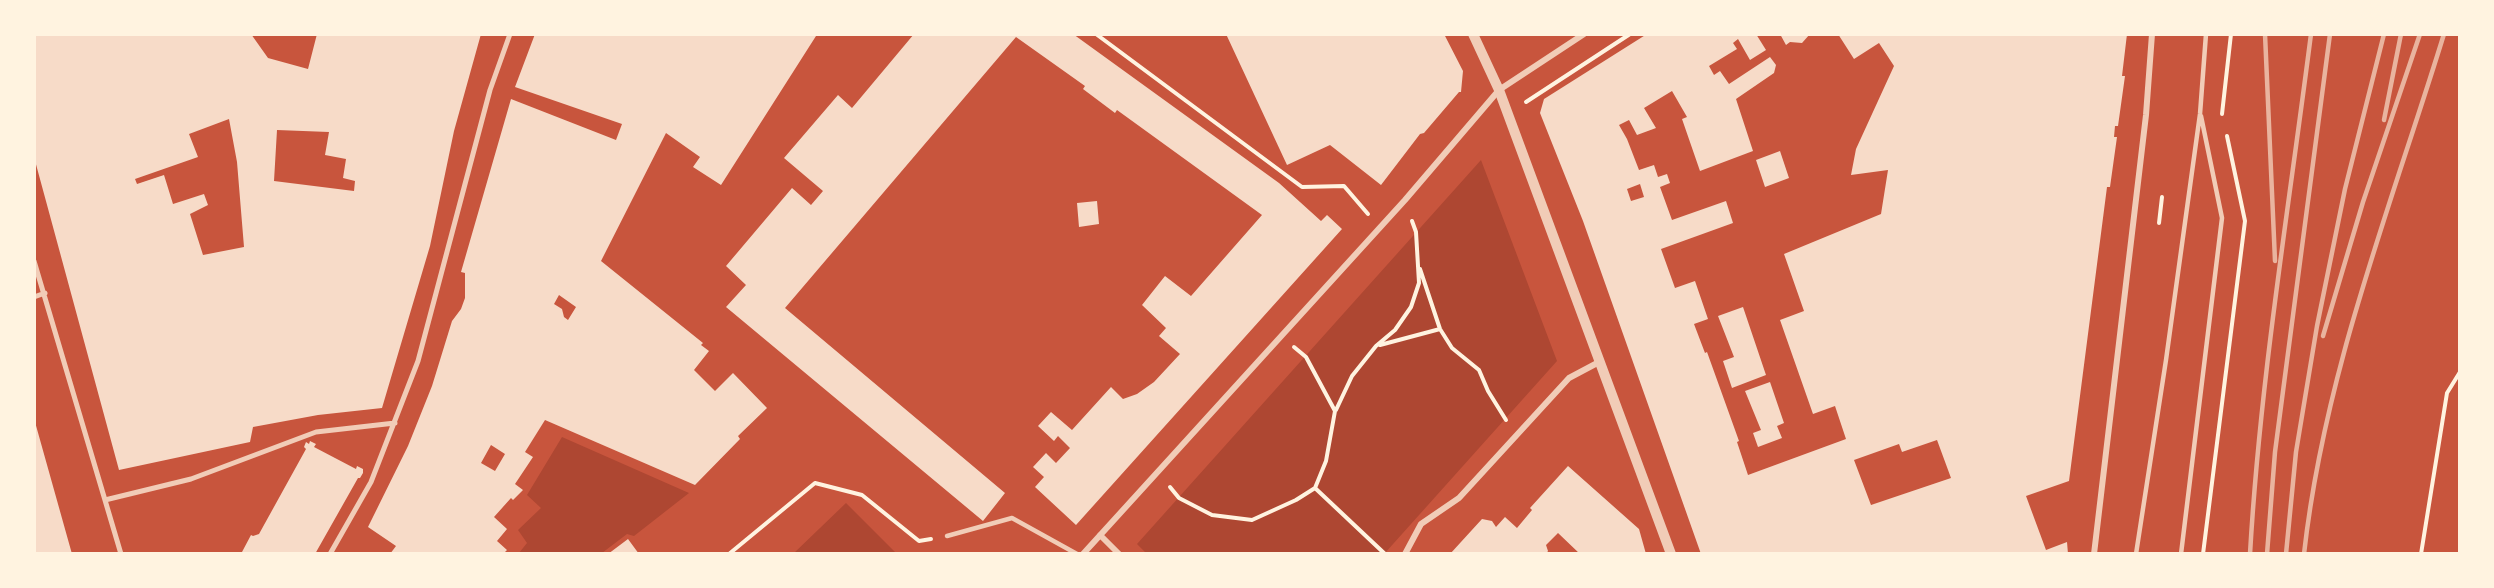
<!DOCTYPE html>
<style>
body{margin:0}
#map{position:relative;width:2494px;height:588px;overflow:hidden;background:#c8553d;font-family:"Crimson Pro",serif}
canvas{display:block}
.frame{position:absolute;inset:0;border:36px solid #fff3e0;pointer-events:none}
</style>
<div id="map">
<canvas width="2494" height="588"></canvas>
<div class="frame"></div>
</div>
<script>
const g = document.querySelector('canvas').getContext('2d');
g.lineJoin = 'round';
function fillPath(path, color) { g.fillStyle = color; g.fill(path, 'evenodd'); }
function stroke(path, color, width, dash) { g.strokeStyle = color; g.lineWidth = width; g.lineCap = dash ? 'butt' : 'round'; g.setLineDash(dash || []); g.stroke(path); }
const green = new Path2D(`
 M1481 160 1557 361 1385 553 1147 554 1137 544Z
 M562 437 689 493 634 536 627 534 602 553H519L527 543 518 530 541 508 527 495Z
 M846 503 896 553H794Z`);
const building = new Path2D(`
 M34 34H251L268 58 308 69 317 34H481L454 131 430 246 382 408 318 415 253 427 250 442 119 470 34 157ZM229 119 237 162 244 247 203 255 190 214 208 205 204 194 173 204 164 175 137 184 135 179 198 157 189 134ZM277 130 329 132 325 155 346 159 343 178 355 181 354 191 274 181Z
 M535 34 816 36 721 185 693 167 700 157 666 133 601 261 703 343 701 345 709 351 694 370 715 391 733 373 767 408 738 436 740 439 695 485 545 420 525 452 533 457 515 484 523 490 513 500 511 498 494 517 507 529 497 541 507 550 503 554H390L396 546 368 527 408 446 432 386 452 321 461 309 465 298V273L461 272 511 99 616 140 622 124 515 87ZM559 295 576 307 568 320 564 317 562 309 554 304ZM491 445 505 454 495 471 481 463Z
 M914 34H1073L1279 183 1321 221 1327 215 1342 229 1076 525 1035 487 1044 477 1033 467 1046 453 1056 463 1070 448 1058 436 1054 441 1038 426 1051 412 1072 430 1111 387 1123 399 1137 394 1154 382 1180 354 1159 336 1166 328 1142 305 1165 276 1191 296 1262 215 1117 110 1115 113 1083 89 1085 86 1016 37 785 308 1005 493 983 521 726 307 746 285 726 266 792 188 811 205 823 191 784 158 838 95 852 108Z
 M1226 34H1444L1463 71 1461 92H1459L1424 133 1420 134 1381 185 1330 145 1287 165Z
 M1647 34H1756L1766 50 1750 60 1738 39 1733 43 1737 49 1709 66 1714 75 1720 71 1729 84 1770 57 1776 65 1774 73 1736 99 1753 151 1700 171 1682 119 1687 117 1672 91 1644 108 1656 128 1637 135 1629 120 1619 125 1627 139 1639 170 1654 165 1658 177 1667 174 1670 183 1660 187 1672 220 1726 201 1733 223 1661 249 1675 288 1695 281 1708 319 1694 324 1705 353 1707 352 1739 441 1737 442 1748 475 1846 439 1835 406 1813 414 1780 320 1804 311 1784 254 1881 214 1888 170 1851 175 1856 149 1894 66 1879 43 1854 59 1838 34H2127L2122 76H2125L2118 126H2115L2114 137H2117L2110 187H2107L2069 481 2026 496 2046 550 2067 542 2068 554H1701L1583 221 1540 113 1544 99ZM1640 184 1644 197 1631 201 1627 189ZM1937 440 1951 478 1871 505 1854 460 1899 444 1902 452Z
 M1780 34H1810L1802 43 1790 42 1786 45Z
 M1780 151 1789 178 1765 187 1756 160Z
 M1097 201 1099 224 1079 227 1077 203Z
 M1743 307 1766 375 1732 388 1723 361 1734 357 1718 316Z
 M1770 382 1784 423 1777 426 1782 438 1758 447 1753 433 1761 430 1745 391Z
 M34 422H35L72 554H34Z
 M310 441 316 444 314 447 356 469 357 466 363 469V473L360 478H358L315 554 242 552 251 535 253 536 259 534 306 449 304 447 306 442 309 444Z
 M1568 466 1639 529 1646 554H1580L1558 533 1546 545 1548 551 1546 554H1450L1482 519 1492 521 1496 527 1505 517 1517 528 1532 510 1530 508Z
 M628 539 639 554H608Z`);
const path = new Path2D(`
 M1096 34 1302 187 1344 186 1368 214
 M1526 102 1630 34
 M2222 114 2231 34
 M2159 223 2162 197
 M1420 269 1440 329 1452 348 1479 370 1488 391 1506 420
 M1380 345 1440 329
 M1336 410 1352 376 1376 346 1395 330 1411 307 1419 283 1416 232 1412 221
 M1170 487 1179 498 1212 515 1252 520 1296 500 1315 488 1326 461 1335 411 1306 357 1294 347
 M1315 488 1385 554
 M729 554 815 483 862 495 919 541 931 539
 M2203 554 2245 221 2227 136
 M2421 554 2447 393 2460 372`);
const service = new Path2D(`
 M947 536 1012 518 1077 554
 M2136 554 2166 360 2200 114 2206 34
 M2181 554 2222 218 2201 116`);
const pedestrian = new Path2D(`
 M34 261 121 554
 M34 297 45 293
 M105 500 191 479 316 432 395 423
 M330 554 371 482 418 361 490 90 510 34`);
const minor = new Path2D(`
 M1100 535 1119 554
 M1083 554 1405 200 1499 90 1584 34
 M1405 554 1421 524 1459 498 1569 378 1601 361
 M2094 554 2146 115 2152 34`);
const tertiary = new Path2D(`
 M1473 34 1499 90 1671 554`);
const rail = new Path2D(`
 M2265 34 2275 261
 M2384 120 2401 34
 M2323 336 2363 202 2420 34
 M2250 554C2260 380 2289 207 2311 34
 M2267 554 2275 452 2330 34
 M2286 554 2296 452 2317 326 2345 189 2384 34
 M2304 554C2324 374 2391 206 2444 34`);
fillPath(green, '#ae4732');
fillPath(building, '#f7dbc8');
stroke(path, '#fff3e0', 4);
stroke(service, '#f1ccb7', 4.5);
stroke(pedestrian, '#f1ccb7', 5);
stroke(minor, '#f1ccb7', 6);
stroke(tertiary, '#f1ccb7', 10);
stroke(rail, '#e9b49f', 4.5);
</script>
